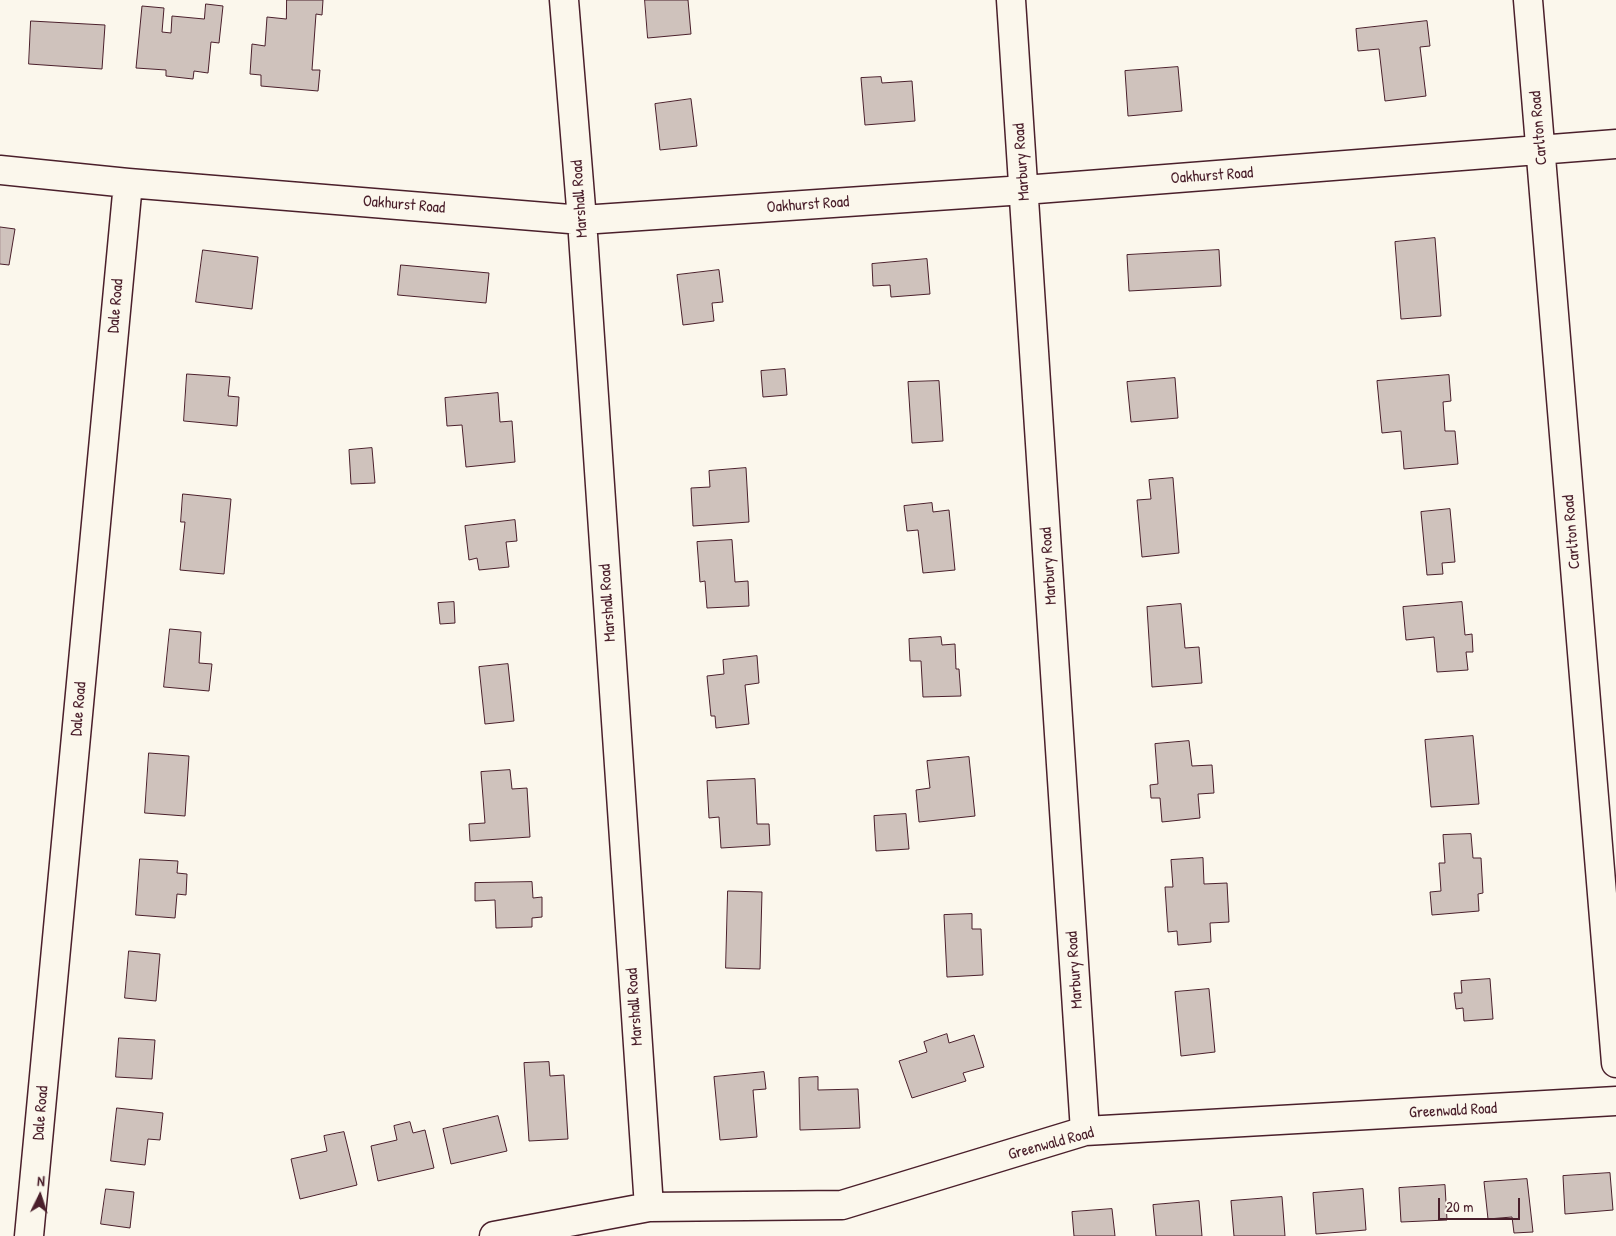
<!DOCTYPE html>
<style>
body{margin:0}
#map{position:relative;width:1616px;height:1236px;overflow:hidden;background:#fbf7ec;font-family:"Patrick Hand",sans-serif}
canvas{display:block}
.north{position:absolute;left:15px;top:1171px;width:50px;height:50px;-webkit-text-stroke:4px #fbf7ec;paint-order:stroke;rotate:4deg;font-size:14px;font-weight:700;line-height:20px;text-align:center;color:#4a1f2b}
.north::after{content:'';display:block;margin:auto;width:18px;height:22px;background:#4a1f2b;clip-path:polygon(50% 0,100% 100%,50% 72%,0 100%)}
.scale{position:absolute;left:1438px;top:1198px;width:82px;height:22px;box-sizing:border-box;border:2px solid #4a1f2b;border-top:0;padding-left:6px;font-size:15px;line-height:18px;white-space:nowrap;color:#4a1f2b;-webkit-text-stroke:4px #fbf7ec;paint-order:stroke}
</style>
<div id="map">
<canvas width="1616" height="1236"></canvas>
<div class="north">N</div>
<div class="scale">20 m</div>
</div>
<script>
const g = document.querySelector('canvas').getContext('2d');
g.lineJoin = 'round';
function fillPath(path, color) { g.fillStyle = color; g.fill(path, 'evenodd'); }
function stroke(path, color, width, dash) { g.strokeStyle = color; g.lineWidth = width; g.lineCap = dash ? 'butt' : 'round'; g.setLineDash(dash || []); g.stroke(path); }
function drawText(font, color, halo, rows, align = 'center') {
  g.font = font + ' "Patrick Hand",sans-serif'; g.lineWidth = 4.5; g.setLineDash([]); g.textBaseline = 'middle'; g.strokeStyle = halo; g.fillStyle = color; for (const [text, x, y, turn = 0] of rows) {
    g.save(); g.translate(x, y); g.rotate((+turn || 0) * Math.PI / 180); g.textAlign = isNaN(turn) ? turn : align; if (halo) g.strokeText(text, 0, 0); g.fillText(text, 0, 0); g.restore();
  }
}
const building = new Path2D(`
 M287 0H323L322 15 316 14 312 70H320L318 91 261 86V75L250 74 252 44 265 46 267 17 286 19Z
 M645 0H688L691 34 648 38Z
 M206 4 223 6 219 43 211 42 208 73 194 71 193 79 166 76V70L136 68 142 6 164 8 162 32 171 33 172 16 204 19Z
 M31 21 105 25 102 69 29 64Z
 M1427 21 1430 46 1420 47 1426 96 1385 101 1379 49 1358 51 1356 29Z
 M1178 67 1182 111 1128 116 1125 71Z
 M881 77 882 83 912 81 915 121 865 125 861 78Z
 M691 99 697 146 660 150 655 104Z
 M0 227 15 229 9 265 0 264Z
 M1435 238 1441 316 1401 319 1395 242Z
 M203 250 258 257 252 309 196 302Z
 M1219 250 1221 286 1129 291 1127 255Z
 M927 259 930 294 891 297 890 285 873 286 872 264Z
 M401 265 489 273 486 303 398 295Z
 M719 270 723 302 712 303 714 321 683 325 677 275Z
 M785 369 787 395 763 397 761 371Z
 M187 374 230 377 228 396 239 397 237 426 184 421Z
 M1449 375 1451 401 1443 402 1445 431H1455L1458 464 1404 469 1401 431 1382 433 1377 381Z
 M1175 378 1178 418 1131 422 1127 382Z
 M939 381 943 441 912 443 908 382Z
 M498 393 500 422 512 421 515 462 466 467 462 425 447 426 445 398Z
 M372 448 375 483 351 484 349 450Z
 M746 468 749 522 693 526 691 488 710 487 709 471Z
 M1173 478 1179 553 1142 557 1137 500 1151 499 1149 480Z
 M183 494 231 499 224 574 180 570 185 522H181Z
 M932 503 933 512 949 510 955 570 923 573 918 530 907 531 904 506Z
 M1450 509 1455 562 1442 563 1443 574 1427 575 1421 512Z
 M515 520 517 541 506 542 509 567 479 570 477 558 469 560 465 526Z
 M732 540 735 582 748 581 749 606 707 608 705 581 700 582 697 542Z
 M454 602 455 623 440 624 438 603Z
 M1462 602 1465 635 1472 634 1473 652H1466L1468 670 1437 672 1434 637 1406 640 1403 607Z
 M1181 604 1185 648 1199 647 1202 683 1152 687 1147 607Z
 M170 629 201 632 199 663 212 664 209 691 164 687Z
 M941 637 942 645 955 644 956 669H959L961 696 923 697 921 661H910L909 639Z
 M757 656 759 683 745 685 749 724 716 728 715 716H711L707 676 724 674 723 660Z
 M508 664 514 721 485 724 479 667Z
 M1473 736 1479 804 1431 807 1425 740Z
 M1189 741 1192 766 1212 765 1214 793 1198 794 1200 818 1162 822 1160 798H1151L1150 785 1158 784 1155 744Z
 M149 753 189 756 185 816 145 813Z
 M969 757 975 816 919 822 916 790 930 788 927 761Z
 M510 770 512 789 527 788 530 837 470 841 469 824 485 823 481 772Z
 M755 779 757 824H769L770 845 721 848 719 817 709 818 707 781Z
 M906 814 909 849 876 851 874 816Z
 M1471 834 1473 858H1481L1483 893 1478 894 1479 911 1432 915 1430 892 1441 891 1439 863H1445L1443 835Z
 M1203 858 1204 884 1227 883 1229 922 1210 923 1211 942 1178 945 1177 931 1168 932 1165 887H1173L1171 860Z
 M140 859 178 861 177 873 187 874 186 895 177 894 175 918 136 915Z
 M532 882 533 898 542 897V917L532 918V927L496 928 495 900 475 901V883Z
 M728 891 762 892 760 969 726 968Z
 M972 914V929H981L983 975 947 977 944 915Z
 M129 951 160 954 156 1001 125 998Z
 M1490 979 1493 1019 1464 1021 1463 1008 1456 1009 1454 993H1462L1461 981Z
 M1209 989 1215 1052 1181 1056 1175 992Z
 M947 1034 949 1043 974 1035 984 1067 963 1073 966 1081 912 1098 899 1061 927 1052 924 1042Z
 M119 1038 155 1040 152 1079 116 1077Z
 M549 1062 550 1076 564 1075 568 1139 529 1141 524 1063Z
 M764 1072 766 1089 753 1090 757 1137 720 1140 714 1077Z
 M818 1077V1090L858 1089 860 1128 800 1130 799 1078Z
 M117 1108 163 1113 160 1140 148 1139 145 1165 111 1161Z
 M498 1116 507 1151 451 1164 443 1129Z
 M410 1122 413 1133 425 1130 434 1168 378 1181 371 1146 397 1140 394 1126Z
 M344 1132 357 1185 300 1199 291 1159 327 1151 324 1136Z
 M1610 1173 1613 1210 1565 1214 1563 1176Z
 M1527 1179 1533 1232 1514 1233 1512 1217 1488 1219 1484 1182Z
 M1445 1185 1447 1220 1401 1222 1399 1188Z
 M106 1189 134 1192 130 1228 101 1224Z
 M1363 1189 1366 1230 1316 1234 1313 1193Z
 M1282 1197 1285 1236H1234L1231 1201Z
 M1199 1201 1202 1236H1156L1153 1205Z
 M1112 1209 1115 1236H1074L1072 1212Z`);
const minor = new Path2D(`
 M564 0 582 220 649 1207
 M1011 0 1085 1131
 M1528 0 1616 1063
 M0 170 128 183 582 220 1024 190 1616 144
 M29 1236 128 183
 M494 1236 649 1207 842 1205 1085 1131 1616 1101`);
const streetNames = [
 ["Carlton Road",1539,128,-95],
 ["Marbury Road",1022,162,-94],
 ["Oakhurst Road",1212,176,-4],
 ["Marshall Road",580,199,-94],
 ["Oakhurst Road",404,205,5],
 ["Oakhurst Road",808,205,-4],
 ["Dale Road",116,306,-85],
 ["Carlton Road",1572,532,-95],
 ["Marbury Road",1049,566,-94],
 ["Marshall Road",608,603,-94],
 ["Dale Road",79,709,-85],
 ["Marbury Road",1075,970,-94],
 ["Marshall Road",635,1007,-94],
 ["Greenwald Road",1453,1111,-3],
 ["Dale Road",41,1113,-85],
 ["Greenwald Road",1051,1144,-15]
];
fillPath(building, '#cfc2bc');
stroke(building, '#4a1f2b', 1);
stroke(minor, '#4a1f2b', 31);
stroke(minor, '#fbf7ec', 28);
drawText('16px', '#4a1f2b', '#fbf7ec', streetNames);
</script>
